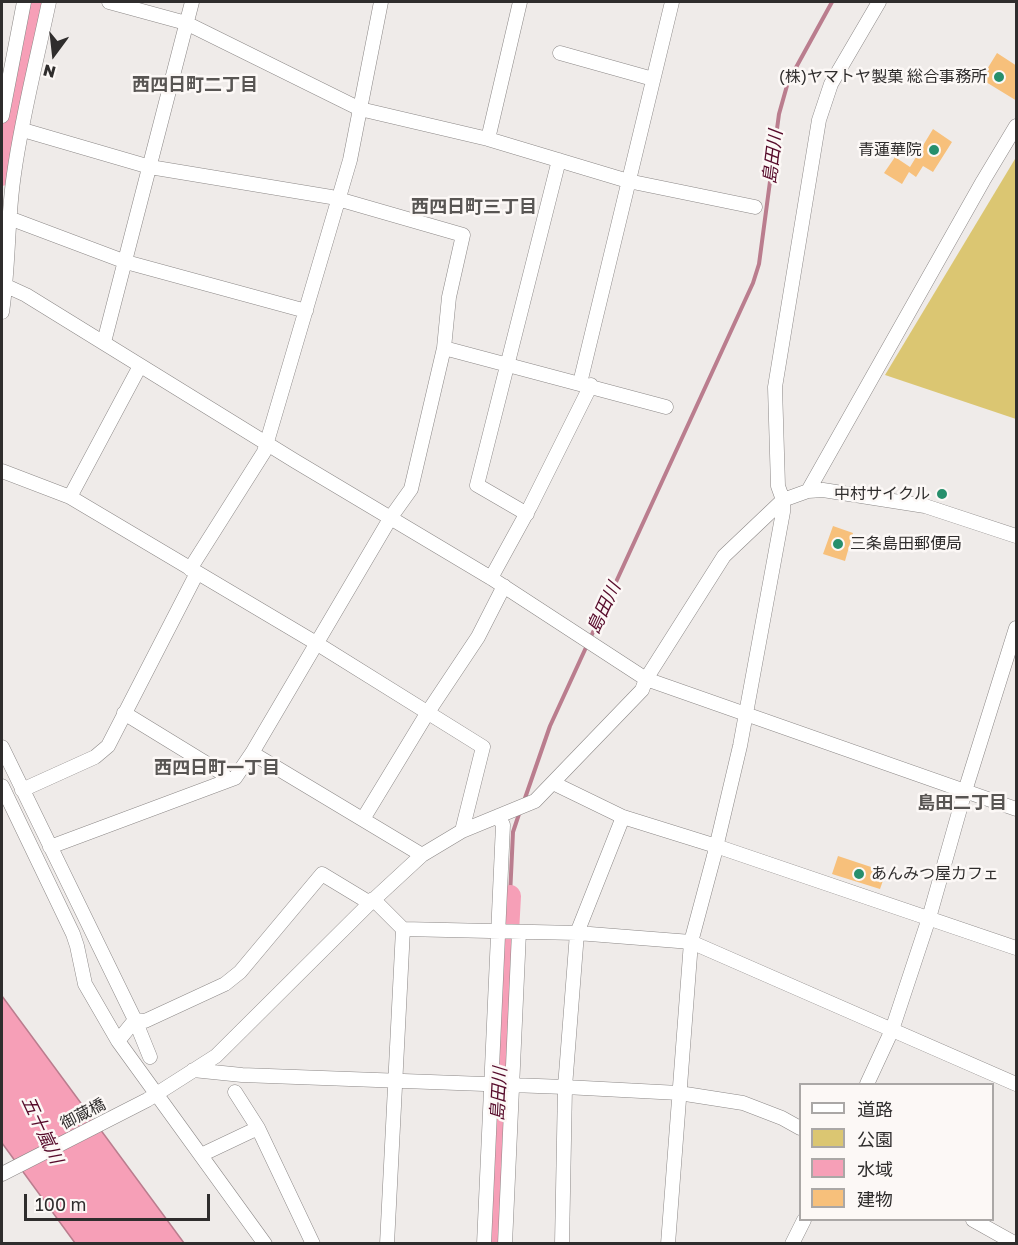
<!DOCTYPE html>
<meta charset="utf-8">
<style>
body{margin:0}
#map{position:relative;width:1018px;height:1245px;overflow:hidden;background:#efebe9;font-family:"Golos Text","Noto Sans JP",sans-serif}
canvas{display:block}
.frame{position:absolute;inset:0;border:3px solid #2f2d2d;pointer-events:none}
.legend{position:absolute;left:799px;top:1083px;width:195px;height:138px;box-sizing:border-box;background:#fcf8f6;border:2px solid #aaa7a6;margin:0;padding:8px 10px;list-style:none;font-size:18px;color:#2f2d2d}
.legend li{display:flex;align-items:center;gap:12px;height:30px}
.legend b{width:30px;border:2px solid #aaa7a6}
.north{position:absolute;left:24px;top:24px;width:60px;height:60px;-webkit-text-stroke:4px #fcf8f6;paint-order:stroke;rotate:195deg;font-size:16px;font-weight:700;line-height:24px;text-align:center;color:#2f2d2d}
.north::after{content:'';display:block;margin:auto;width:21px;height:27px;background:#2f2d2d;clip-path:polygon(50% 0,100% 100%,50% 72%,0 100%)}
.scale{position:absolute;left:24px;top:1194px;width:186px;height:27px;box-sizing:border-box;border:3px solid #2f2d2d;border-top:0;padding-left:8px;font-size:18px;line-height:21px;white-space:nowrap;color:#2f2d2d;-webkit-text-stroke:4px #fcf8f6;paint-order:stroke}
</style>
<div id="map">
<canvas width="1018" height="1245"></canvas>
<div class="frame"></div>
<ul class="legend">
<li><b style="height:8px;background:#fff"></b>道路</li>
<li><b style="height:16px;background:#dbc672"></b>公園</li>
<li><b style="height:16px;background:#f69fb7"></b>水域</li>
<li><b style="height:16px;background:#f7c07b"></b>建物</li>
</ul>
<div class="north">N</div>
<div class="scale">100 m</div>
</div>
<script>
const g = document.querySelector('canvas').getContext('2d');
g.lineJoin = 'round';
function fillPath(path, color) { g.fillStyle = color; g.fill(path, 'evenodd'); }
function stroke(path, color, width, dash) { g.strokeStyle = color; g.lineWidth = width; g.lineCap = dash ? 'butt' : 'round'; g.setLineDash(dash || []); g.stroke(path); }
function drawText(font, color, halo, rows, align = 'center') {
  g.font = font + ' "Golos Text","Noto Sans JP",sans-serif'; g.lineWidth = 5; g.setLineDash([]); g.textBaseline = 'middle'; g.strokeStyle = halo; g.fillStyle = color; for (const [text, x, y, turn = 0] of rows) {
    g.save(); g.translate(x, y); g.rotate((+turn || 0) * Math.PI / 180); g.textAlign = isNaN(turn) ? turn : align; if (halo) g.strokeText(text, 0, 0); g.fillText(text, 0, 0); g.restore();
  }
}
const green = new Path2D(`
 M1015 159 1016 160V419L885 375Z`);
const water = new Path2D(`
 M2 996 184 1243H75L2 1143Z`);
const stream = new Path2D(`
 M524 801 550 726 753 283 759 264 779 114 788 82 832 2
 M510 896 513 832 520 811`);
const river = new Path2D(`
 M2 175 3 158 35 2
 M491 1244 510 896`);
const building = new Path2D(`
 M997 53 1017 66V101L981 79Z
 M933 129 952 142 933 172 923 166 916 177 909 172 902 184 884 173 895 157 910 167Z
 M833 526 853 533 845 561 823 554Z
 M838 856 886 872 880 889 832 874Z`);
const minor = new Path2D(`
 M109 2 186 23 360 109 488 139 628 181 755 207
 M560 53 653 79
 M2 116 24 2
 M23 130 150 167 331 197 463 235 449 297 444 348 411 489 391 517 252 753 235 778 50 847
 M488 139 520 2
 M9 218 126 262 306 311
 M2 284 26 295 295 461 491 578 646 679 1016 809
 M2 312C9 266 7 220 14 174 22 116 37 59 49 2
 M104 342 192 2
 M444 348 666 407
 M580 383 672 2
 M2 471 70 497 316 643 483 747 462 831
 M808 491 983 181 1016 126
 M70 497 140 366
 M527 514 477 485 559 160
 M190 569 264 452 350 160 381 2
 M491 578 530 507 591 385
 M124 713 222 773 228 780
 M2 747 135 1020 150 1057
 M252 753 422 855
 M553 783 623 817 716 846 1016 948
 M2 786 73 934 77 946 85 984 118 1041 265 1244
 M22 790 95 757 108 746 197 573
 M363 819 428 712 478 637 504 586
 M373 899 403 929 577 933 691 942 1016 1084
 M118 1041 135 1020 145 1021 225 984 240 972 322 874 370 903
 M193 1070 242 1075 565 1087 679 1093 743 1103 782 1118 800 1128
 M867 1084 892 1030 929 918 965 791 1016 628
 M235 1092 258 1128 313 1244
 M201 1155 258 1128
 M2 1174 147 1100 216 1056 370 903 422 855 462 831 535 801 642 690 646 679 724 556 783 500 778 486 775 387 819 120 831 84 879 2
 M973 1220 1016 1244
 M387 1244 403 929
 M484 1244 503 825 498 816
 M505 1244 519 932
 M562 1244 565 1087 577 933 623 817
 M668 1244 691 942 714 856 740 746 783 512V500L808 491 823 490 925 506 1016 536
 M792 1244 804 1220`);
const markers = [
 [999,77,6,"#278f6c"],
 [934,150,6,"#278f6c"],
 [942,494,6,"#278f6c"],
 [838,544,6,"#278f6c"],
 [859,874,6,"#278f6c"]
];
const poiNames = [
 ["(株)ヤマトヤ製菓 総合事務所",987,77],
 ["青蓮華院",922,150],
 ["中村サイクル",930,494],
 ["三条島田郵便局",850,544,"left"],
 ["あんみつ屋カフェ",871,874,"left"]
];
const streetNames = [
 ["御蔵橋",83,1114,-27]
];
const neighbourhoodNames = [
 ["西四日町二丁目",195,85],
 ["西四日町三丁目",474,207],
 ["西四日町一丁目",217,768],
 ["島田二丁目",962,803]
];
const waterNames = [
 ["島田川",773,157,-83],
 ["島田川",604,608,-65],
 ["島田川",499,1094,-87],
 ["五十嵐川",42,1130,65]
];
fillPath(green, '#dbc672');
fillPath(water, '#f69fb7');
stroke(water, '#ba7d8e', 1.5);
stroke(stream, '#ba7d8e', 4);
stroke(river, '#f69fb7', 22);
fillPath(building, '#f7c07b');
stroke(minor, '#8c8887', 15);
stroke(minor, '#fff', 14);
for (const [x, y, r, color] of markers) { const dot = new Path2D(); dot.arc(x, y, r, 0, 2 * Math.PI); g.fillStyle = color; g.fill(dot); stroke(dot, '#fcf8f6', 2); }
drawText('16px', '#2f2d2d', '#fcf8f6', poiNames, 'right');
drawText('16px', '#2f2d2d', '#fcf8f6', streetNames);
drawText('bold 18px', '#585553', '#fcf8f6', neighbourhoodNames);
drawText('italic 18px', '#560a2a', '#fcf8f6', waterNames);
</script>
